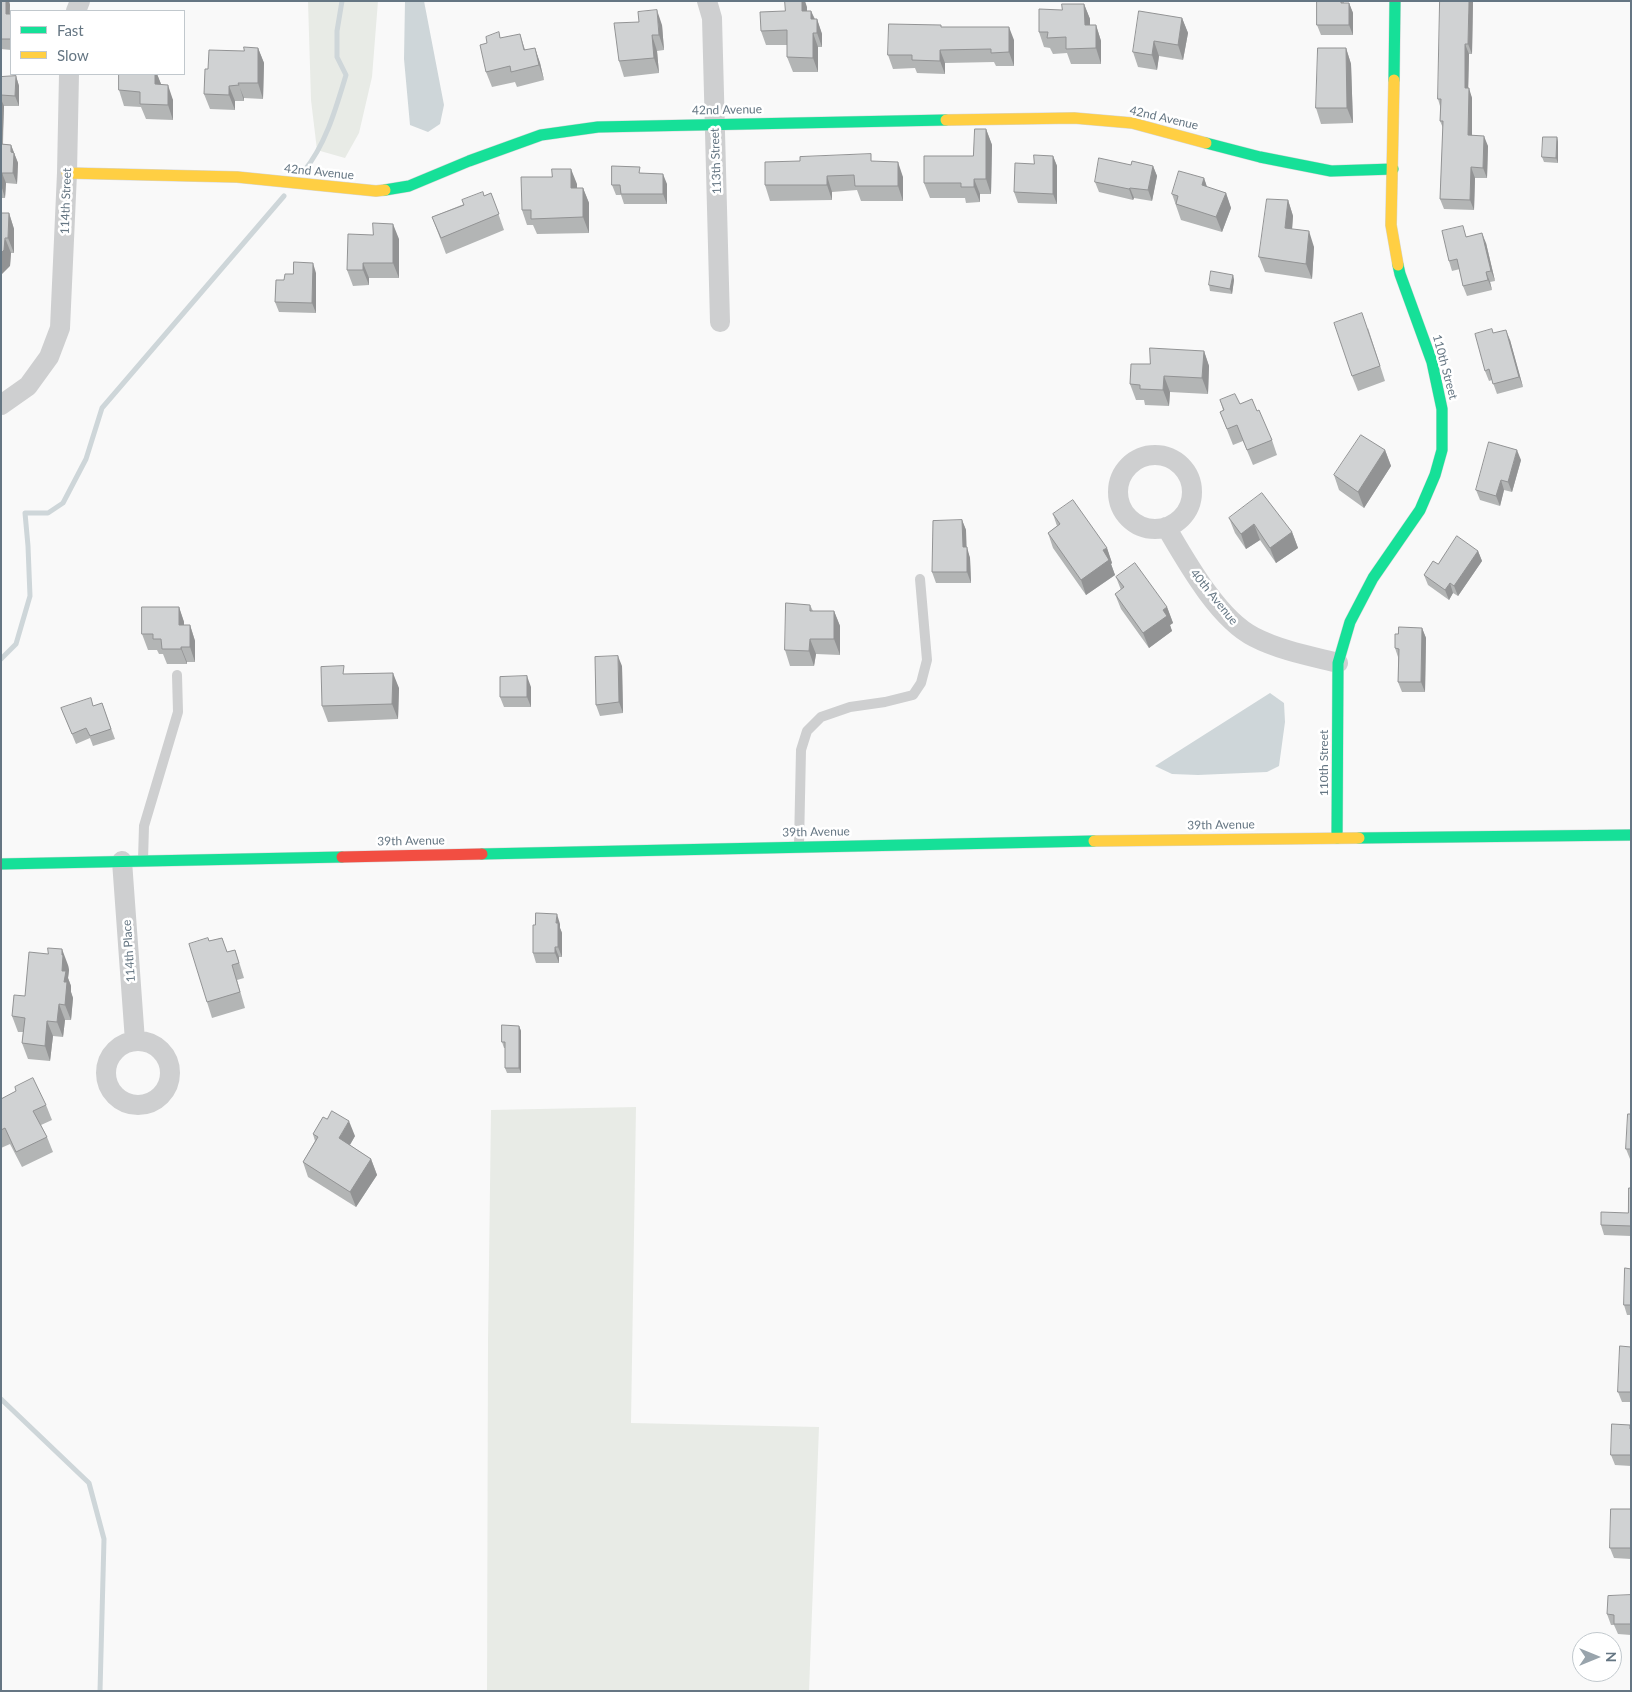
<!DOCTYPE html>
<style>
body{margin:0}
#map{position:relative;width:1632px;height:1692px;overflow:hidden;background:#f9f9f9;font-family:Lato,sans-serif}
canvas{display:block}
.frame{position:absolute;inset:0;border:2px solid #657683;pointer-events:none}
.legend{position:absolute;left:10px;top:10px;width:175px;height:65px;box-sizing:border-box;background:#fff;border:1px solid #c1c8cd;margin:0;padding:6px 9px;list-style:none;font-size:15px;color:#657683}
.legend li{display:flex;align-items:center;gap:10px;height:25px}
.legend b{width:25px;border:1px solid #c1c8cd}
.north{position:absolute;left:1572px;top:1632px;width:50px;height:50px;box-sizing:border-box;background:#fff;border:1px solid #c1c8cd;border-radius:50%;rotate:90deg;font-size:14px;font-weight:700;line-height:20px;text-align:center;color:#657683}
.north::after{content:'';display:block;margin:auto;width:18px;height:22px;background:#99a4ac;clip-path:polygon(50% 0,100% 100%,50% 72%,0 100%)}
</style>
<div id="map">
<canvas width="1632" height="1692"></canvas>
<div class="frame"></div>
<ul class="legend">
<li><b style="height:6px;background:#16e098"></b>Fast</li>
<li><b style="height:6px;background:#ffcf43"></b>Slow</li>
</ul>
<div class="north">N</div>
</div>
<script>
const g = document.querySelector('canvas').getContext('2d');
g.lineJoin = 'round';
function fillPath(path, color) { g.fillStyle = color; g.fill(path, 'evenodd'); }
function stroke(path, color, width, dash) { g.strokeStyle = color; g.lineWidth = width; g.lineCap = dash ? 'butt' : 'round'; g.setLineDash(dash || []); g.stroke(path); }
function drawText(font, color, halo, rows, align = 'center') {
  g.font = font + ' Lato,sans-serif'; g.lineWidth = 5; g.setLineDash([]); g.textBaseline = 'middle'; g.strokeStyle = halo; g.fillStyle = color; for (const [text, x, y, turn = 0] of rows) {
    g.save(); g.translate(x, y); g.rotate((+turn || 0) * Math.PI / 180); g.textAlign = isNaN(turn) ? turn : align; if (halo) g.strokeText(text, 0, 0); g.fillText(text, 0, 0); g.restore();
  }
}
const green = new Path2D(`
 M308 1H378L372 77 359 133 345 158 317 150 311 100Z
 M636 1107 631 1423 819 1427 809 1691H487L488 1340 491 1110Z`);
const water = new Path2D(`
 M405 1H424L444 105 440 124 428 132 410 125 404 59Z
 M1270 693 1284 703 1285 722 1279 766 1267 772 1198 775 1172 774 1155 766Z`);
const stream = new Path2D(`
 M304 171C326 144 336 108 346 75L337 57V31L342 1
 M1 659 16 644 30 596 28 546 25 513H48L63 503 86 459 102 408 284 196
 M1 1399 89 1483 104 1539 100 1691`);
const lane = new Path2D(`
 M799 845 801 750 807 731 821 717 850 707 885 702 913 695 921 683 927 660 920 579
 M143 860 144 826 178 712 177 675`);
const street = new Path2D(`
 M707 1 712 18 720 322
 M76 11 80 1
 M1 405 28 386 49 357 60 328 67 173 69 74
 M1118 492a37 37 0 1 1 74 0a37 37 0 1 1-74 0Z
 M1166 527C1186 561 1218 619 1254 637 1279 650 1310 656 1338 663
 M122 861 135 1041
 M106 1073a32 32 0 1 1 64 0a32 32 0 1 1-64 0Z`);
const fast = new Path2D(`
 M1394 80 1395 1
 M1206 143 1260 157 1331 171 1393 169
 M385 190 409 186 469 161 541 135 598 127 946 120
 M1337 838 1338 663 1350 622 1373 578 1420 510 1435 475 1442 450V409L1432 362 1400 274 1398 265
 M1359 838 1631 835
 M482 854 1094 841
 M1 864 342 857`);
const slow = new Path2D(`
 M1394 80 1391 225 1398 265
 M946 120 1074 118 1132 123 1206 143
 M67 173 237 177 376 191 385 190
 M1094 841 1359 838`);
const jam = new Path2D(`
 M342 857 482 854`);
const wall = new Path2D(`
 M1 1H9L10 5V14H11V50L1 49Z
 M1317 1H1344V3H1349L1353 13V35H1321L1317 25Z
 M1473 1 1472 54H1469L1468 88 1472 98V135L1488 146 1487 178H1475L1474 210 1444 209 1440 199 1443 128 1440 121V106L1438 99Z
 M1084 4 1090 19V25H1096L1101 41V64H1071L1067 53 1053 54 1050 48 1044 47 1039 32 1062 10Z
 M807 7V11H811L815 19H817L822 34V47H818V72H793L787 57V45H766L761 31 785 11Z
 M1182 18 1188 33 1183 60 1159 56 1157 70 1138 67 1133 52Z
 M662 25 664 50 657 51 659 73 624 77 619 61Z
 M942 27 1014 40V66H996L994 62 945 63V74L917 73 915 68 893 69 888 55Z
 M501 38 525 50 535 48 540 63 544 80 517 87 515 82 492 87 486 72 487 43Z
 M258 48 264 63 263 99 244 98V101H235V110L210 109 204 94 208 69 244 51Z
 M1346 48 1351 64 1353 123 1321 124 1316 108Z
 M119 74H157L161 84 173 100V120L146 119 141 107 124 106 119 90Z
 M16 76 19 86V106H4L3 144 11 145 18 163 17 184 6 183 5 198H1V77Z
 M986 129 992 145 991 194H980V202L966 203 965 198H930L924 183 973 156Z
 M1557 137 1558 142V163L1544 162 1542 157Z
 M1053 156 1057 166V204L1018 203 1014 192 1034 164Z
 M874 161 903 177V201H861L857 190 832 192V200L770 201 765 185Z
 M1131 165 1153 166 1157 176 1152 201 1134 198 1133 200 1099 192 1095 182Z
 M642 173 667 184V204H624L621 195H616L612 185Z
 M1204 178 1207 187 1226 193 1231 208 1222 232 1181 220 1172 194Z
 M577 184V188H583L589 203V233L537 234 533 225H527L522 210Z
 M491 193 504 230 446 254 432 217Z
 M1288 200 1293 216 1292 229 1314 247 1312 279 1265 272 1259 257Z
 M1 213H9L14 229V253H11L10 266Z
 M1467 236 1486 243 1495 281 1490 282 1492 290 1467 296 1463 286 1460 269 1452 271 1449 261Z
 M399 239V278H369V285L353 286 347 270Z
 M316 273V313L279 312 275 302 293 274Z
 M1233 275 1234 280 1232 294 1210 291 1209 285Z
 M1368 328 1385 381 1358 391 1352 376Z
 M1494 333 1510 340 1523 387 1497 394 1492 380 1489 381 1485 371Z
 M1204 351 1209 366 1208 394 1170 392 1169 406 1145 405 1144 400H1136L1130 384 1150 364Z
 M1220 400 1240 404 1257 411 1272 440 1277 455 1253 465 1243 441 1233 445 1220 412 1223 410Z
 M1385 450 1391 466 1364 508 1339 490 1334 475Z
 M1521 460 1512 492 1504 490 1500 506 1480 500 1476 490Z
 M1053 514 1107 548 1112 563 1111 564 1115 575 1086 595 1053 548 1048 533 1057 526Z
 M1229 518 1292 532 1298 548 1276 563 1260 540 1246 549 1235 533Z
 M962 520 966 530V547L970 558 971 583H936L932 572Z
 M1478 551 1482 561 1458 596 1453 593 1449 600 1428 585 1424 575 1438 564Z
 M1116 577 1167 607 1173 623 1170 625 1172 631 1149 648 1121 609 1115 594 1121 590Z
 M810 605 813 611H834L840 626V655L816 654 814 666H790L785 650Z
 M179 607 184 622V625H190L195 641V662H187V664H167L163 654H159L157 650H148L142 634Z
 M1422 628 1426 638 1425 692H1402L1398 682V657L1395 648Z
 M622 666 623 713 600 716 596 705Z
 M346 674 399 688 398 719 328 722 322 706Z
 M531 687V707H504L500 697Z
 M102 703 115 739 93 746 90 738 76 744 61 708 94 706Z
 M560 924V928L562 933V957H559V963H536L533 953Z
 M222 938 227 952 235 950 240 965 244 978 237 980 245 1008 212 1018 207 1002 209 941Z
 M68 965 69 970 68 978 71 986V992L73 998 71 1020H65L63 1037 53 1036 50 1061 28 1059 22 1043 23 1032H18L12 1016Z
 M519 1026 521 1031V1073H507L505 1068V1048H504L502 1042Z
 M1 1099 46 1105 52 1120 41 1125 47 1137 53 1152 22 1167 10 1144 1 1148Z
 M1631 1114V1159H1630L1626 1149Z
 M313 1134 355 1136 350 1145 371 1159 377 1175 356 1207 308 1177 303 1162 315 1141Z
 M1631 1188V1236L1604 1235 1601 1225 1628 1213Z
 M1631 1269V1315H1627L1624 1305Z
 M1631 1347V1402H1622L1618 1392Z
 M1630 1425 1631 1428V1466L1615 1465 1611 1455Z
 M1631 1509V1559L1614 1558 1610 1548Z
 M1631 1595V1635L1618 1634 1614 1625H1611L1607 1614Z`);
const shadedWall = new Path2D(`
 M6 1H9L10 5 9 24 6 14Z
 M802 1H805L807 7V25L802 11Z
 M1469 1H1473L1472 54 1468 44Z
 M1349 3 1353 13V35L1349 25Z
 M1084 4 1090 19V41L1085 25Z
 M657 10 662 25 664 50 659 35Z
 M811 11 817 25V33L811 19Z
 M1182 18 1188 33 1183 60 1178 45Z
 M817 19 822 34V47L817 33Z
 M1096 25 1101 41V64L1096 48Z
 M1009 27 1014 40V66L1009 52Z
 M813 33 818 47V72L813 58Z
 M520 34 525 50H524Z
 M652 35 657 51 659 73 654 58Z
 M1154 41 1159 56 1157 70 1152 55Z
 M1465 44 1469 54 1468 98 1465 88Z
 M258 48 264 63 263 99 258 83Z
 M535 48 540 63 544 80 539 65Z
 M1346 48 1351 64 1353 123 1347 108Z
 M940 50 945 63V74L940 61Z
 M155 74H157L161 84H155Z
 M16 76 19 86V106L15 96Z
 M238 83 244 98V101L239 85Z
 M168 85 173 100V120L168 105Z
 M229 86 235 101V110L229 95Z
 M1469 88 1472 98V145L1468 135Z
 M1 99 4 106 2 154 1 151Z
 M986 129 992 145 991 194 986 179Z
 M1484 136 1488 146 1487 178 1483 168Z
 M1557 137 1558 142V163L1556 158Z
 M11 145 18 163 17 184 13 173Z
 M1053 156 1057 166V204L1053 194Z
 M898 162 903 177V201L898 186Z
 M1153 166 1157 176 1152 201 1148 190Z
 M1471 167 1475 178 1474 210 1470 200Z
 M571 169 577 184V203L571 188Z
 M2 173 6 183 5 198 2 188Z
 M663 174 667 184V204L663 194Z
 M827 176 832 192V200L827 185Z
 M1204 178 1209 193 1202 185Z
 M974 179 980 194V202L974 187Z
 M583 188 589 203V233L583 217Z
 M1130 188 1134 198 1133 200 1129 189Z
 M1226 193 1231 208 1222 232 1216 217Z
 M1288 200 1293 216 1291 243 1285 228Z
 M9 213 14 229V253L8 238Z
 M393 224 399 239V278L393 263Z
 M1309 231 1314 247 1312 279 1306 264Z
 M1482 233 1486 243 1495 281 1491 271Z
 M5 238 11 253 10 266 1 275V253Z
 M313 263 316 273V313L312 303Z
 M363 263 369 278V285L363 270Z
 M1486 272 1490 282 1492 290 1488 280Z
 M1233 275 1234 280 1232 294 1230 289Z
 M1506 330 1510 340 1523 387 1519 377Z
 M1204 351 1209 366 1208 394 1202 378Z
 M1164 376 1170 392 1169 406 1163 390Z
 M1385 450 1391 466 1364 508 1358 492Z
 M1517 450 1521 460 1512 492 1508 482Z
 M1501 480 1504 490 1500 506 1496 496Z
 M962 520 966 530 967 557V547L970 558 971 583 967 572 963 547Z
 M1254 524 1260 540 1246 549 1241 534Z
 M1292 532 1298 548 1276 563 1270 548Z
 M1107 548 1112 563 1111 564 1115 575 1086 595 1081 580 1103 550Z
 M1478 551 1482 561 1458 596 1454 586Z
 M1450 583 1453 593 1449 600 1445 590Z
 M179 607 184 622V641L179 625Z
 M1167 607 1173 623 1170 625 1172 631 1149 648 1143 633 1163 610Z
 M834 611 840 626V655L834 639Z
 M190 625 195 641V662L190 647Z
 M1422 628 1426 638 1425 692 1421 682Z
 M810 639 816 654 814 666 809 651Z
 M181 647 187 662V664L181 649Z
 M618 656 622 666 623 713 619 702Z
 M393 673 399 688 398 719 392 704Z
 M527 676 531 687V707L527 697Z
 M557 914 560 924V928L562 933V957L558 947 556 923Z
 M555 947 559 957V963L555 953Z
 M62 949 68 965 69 970 68 978 71 986V992L73 998 71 1020 65 1005 64 982 62 971Z
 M59 1004 65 1020 63 1037 57 1022Z
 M47 1021 53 1036 50 1061 45 1046Z
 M519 1026 521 1031V1073L519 1068Z
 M349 1121 355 1136 345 1153 339 1138Z
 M371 1159 377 1175 356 1207 350 1192Z`);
const building = new Path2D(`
 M1 1H6V14H11V39H1Z
 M785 1H802V11H811V19H817V33H813V58L787 57V30L761 31 760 12 785 11Z
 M1317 1H1341V3H1349V25H1317Z
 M1440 1H1469L1468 44H1465V88H1469L1468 135 1484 136 1483 168 1471 167 1470 200 1440 199 1443 121H1440L1441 99H1438Z
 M1062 4H1084L1085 25H1096V48L1066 49V37L1047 38 1048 32H1039V9L1062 10Z
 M657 10 659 35H652L654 58 619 61 614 23 639 22 638 12Z
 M1139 11 1182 18 1178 45 1154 41 1152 55 1133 52Z
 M889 24 941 25V27H1009V52L991 53V49L940 50V61L912 60V55H888Z
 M499 32 500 38 520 34 524 50 535 48 539 65 511 72 510 66 486 72 480 45 487 43 486 37Z
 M244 47 258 48V83H238L239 85 229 86V95L204 94 205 69H208L209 50 244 51Z
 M1318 48H1346L1347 108H1316Z
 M119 74H155V84L168 85V105L140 104V92L119 90Z
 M16 76 15 96 1 95V77Z
 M975 129H986V179H974V187H961V183H924V156H973Z
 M1543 137H1557L1556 158 1542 157Z
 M1 144 11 145V152L14 153 13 173H2V188Z
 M871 154V161L898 162V186H855L854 175 827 176V185H765V162L800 161V157Z
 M1034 155 1053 156V194L1014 192 1015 163 1034 164Z
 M1099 158 1131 165 1132 161 1153 166 1148 190 1130 188 1129 189 1095 182Z
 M612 166 640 167 639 173 663 174V194H621L620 185H612Z
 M552 169H571V188H583V217L531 219V210H522L521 177H552Z
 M1179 171 1204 178 1202 185 1226 193 1216 217 1176 204 1178 196 1172 194Z
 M483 192 484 196 491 193 499 214 441 238 432 217 464 205 462 200Z
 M1267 199 1288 200 1285 228 1309 231 1306 264 1259 257Z
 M1 213H9L8 238H5L4 250 1 253Z
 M373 223 393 224V263H363V270H347L348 234 373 235Z
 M1463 226 1466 237 1482 233 1491 271 1486 272 1488 280 1463 286 1457 259 1449 261 1442 231Z
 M294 262 313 263 312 303 275 302 276 280H284L285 274H293Z
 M1211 271 1233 275 1230 289 1209 285Z
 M1362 313 1380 366 1352 376 1334 323Z
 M1492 329 1493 333 1506 330 1519 377 1493 384 1489 369 1485 371 1475 334Z
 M1150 348 1204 351 1202 378 1164 376 1163 390 1140 389V385L1130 384 1131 364H1150Z
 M1235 394 1240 404 1252 399 1257 411 1259 410 1272 440 1247 450 1237 425 1227 429 1220 412 1224 410 1220 400Z
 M1361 435 1385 450 1358 492 1334 475Z
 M1489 442 1517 450 1508 482 1501 480 1496 496 1476 490Z
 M1262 493 1292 532 1270 548 1254 524 1241 534 1229 518Z
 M1073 500 1107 548 1103 550 1109 560 1081 580 1048 533 1060 524 1053 514Z
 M962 520 963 547H967V572H932L933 521Z
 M1457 536 1478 551 1454 586 1450 583 1445 590 1424 575 1433 561 1438 564Z
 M1135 563 1167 607 1163 610 1167 616 1143 633 1115 594 1124 587 1116 577Z
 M786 603 810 605V611H834V639H810L809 651 785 650Z
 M142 607H179V625H190V647H181V649H162L161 639H153V634H142Z
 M1399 627 1422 628 1421 682H1398L1399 649 1395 648V634H1398Z
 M618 656 619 702 596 705 595 657Z
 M344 666 343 674 393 673 392 704 322 706 321 667Z
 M527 676V697H500V677Z
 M91 698 93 706 102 703 111 729 90 736 86 728 72 734 61 708Z
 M536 913 557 914 556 923H558V947H555V953H533V925H535Z
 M208 938 209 941 222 938 227 952 235 950 239 963 232 965 240 992 207 1002 189 944Z
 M48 948 62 949V955H63L62 971H66L64 982H67L65 1005 59 1004 57 1022 47 1021 45 1046 22 1043 25 1018 12 1016 14 995 25 996 29 952 48 954Z
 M502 1025 519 1026V1068H505V1042H502Z
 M33 1078 46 1105 33 1111 47 1137 16 1152 5 1128 1 1130V1099L16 1091 15 1087Z
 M332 1111 349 1121 339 1138 371 1159 350 1192 303 1162 318 1137 313 1134 323 1117 327 1119Z
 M1628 1114H1631V1149H1626Z
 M1629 1188H1631V1226L1601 1225V1212L1628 1213Z
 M1625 1268 1631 1269V1305H1624Z
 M1620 1346 1631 1347V1392H1618Z
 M1612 1424 1630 1425V1429H1631V1455H1611Z
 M1611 1509H1631V1548H1610Z
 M1631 1595V1624H1614V1615L1607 1614 1608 1596Z`);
const streetNames = [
 ["42nd Avenue",727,110,-1],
 ["42nd Avenue",1164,118,13],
 ["113th Street",716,161,-92],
 ["42nd Avenue",319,172,6],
 ["114th Street",66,201,-88],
 ["110th Street",1445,367,75],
 ["40th Avenue",1214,597,51],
 ["110th Street",1324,763,-90],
 ["39th Avenue",1221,825,-1],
 ["39th Avenue",816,832,-1],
 ["39th Avenue",411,841,-1],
 ["114th Place",129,951,-94]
];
fillPath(green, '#e8ebe6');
fillPath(water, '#ced6d9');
stroke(stream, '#ced6d9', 5);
stroke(fast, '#d5d6d7', 12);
stroke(slow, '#d5d6d7', 12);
stroke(jam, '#d5d6d7', 12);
stroke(lane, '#cecfd0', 10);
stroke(street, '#cecfd0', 20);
stroke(fast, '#16e098', 11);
stroke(slow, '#ffcf43', 11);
stroke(jam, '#f24e42', 11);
fillPath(wall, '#b3b5b5');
fillPath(shadedWall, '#929394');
fillPath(building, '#d0d2d3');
stroke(building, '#929394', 1);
drawText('12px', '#657683', '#fff', streetNames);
</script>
